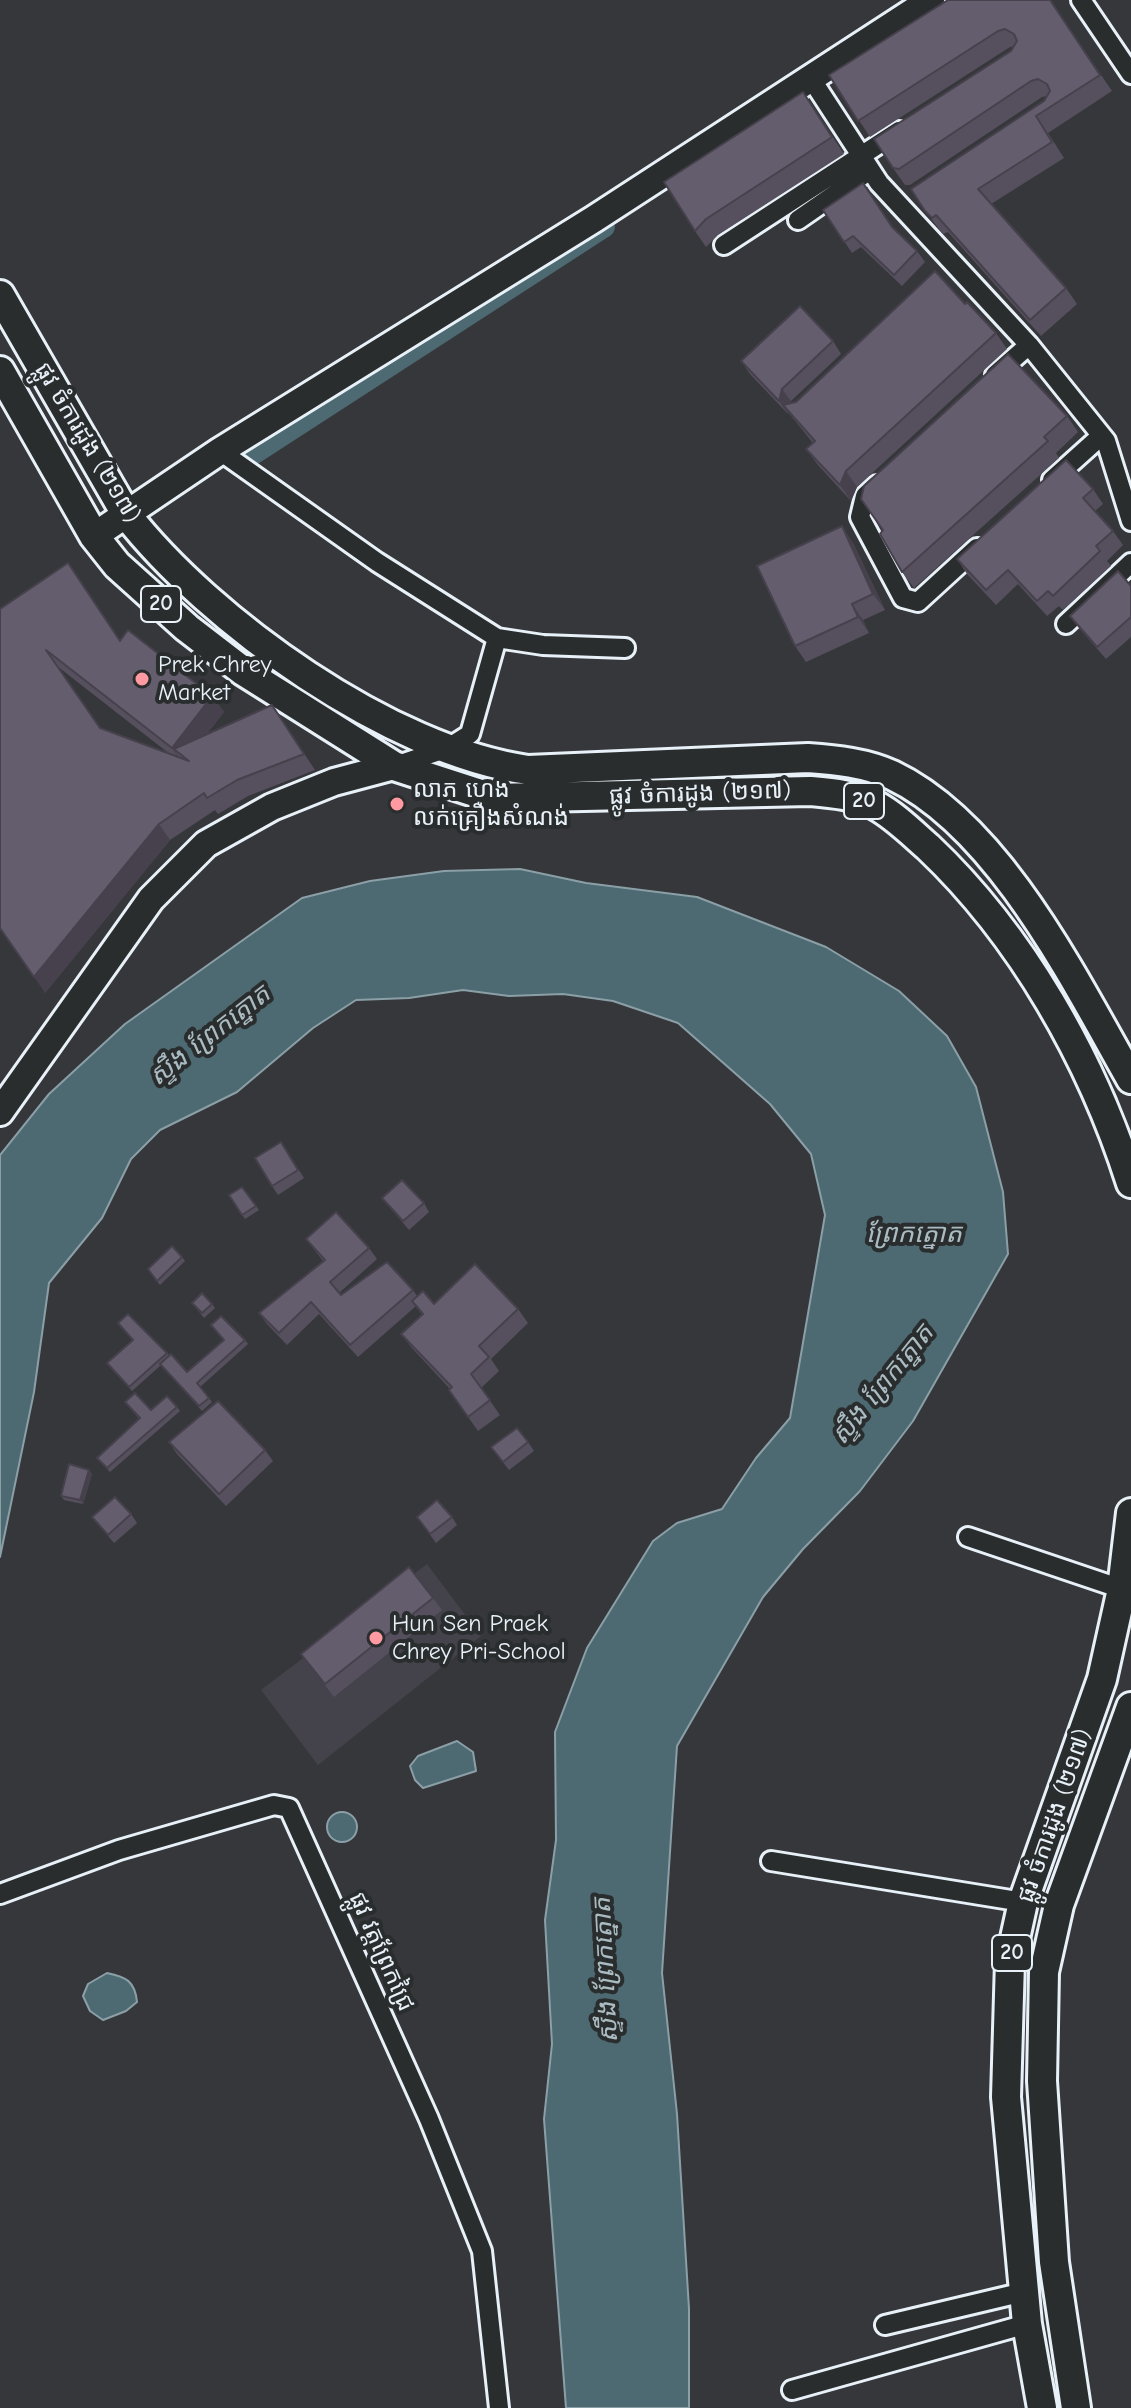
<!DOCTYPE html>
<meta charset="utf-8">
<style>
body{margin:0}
canvas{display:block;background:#36373b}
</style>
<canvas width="1131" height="2408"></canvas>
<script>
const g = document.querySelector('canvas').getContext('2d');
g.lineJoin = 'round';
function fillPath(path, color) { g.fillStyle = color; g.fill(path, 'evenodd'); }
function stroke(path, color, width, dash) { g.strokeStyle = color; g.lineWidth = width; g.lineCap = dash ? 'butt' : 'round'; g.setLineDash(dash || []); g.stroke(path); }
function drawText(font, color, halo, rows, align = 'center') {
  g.font = font + ' "Comic Neue","Noto Sans Khmer",sans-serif'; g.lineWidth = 8; g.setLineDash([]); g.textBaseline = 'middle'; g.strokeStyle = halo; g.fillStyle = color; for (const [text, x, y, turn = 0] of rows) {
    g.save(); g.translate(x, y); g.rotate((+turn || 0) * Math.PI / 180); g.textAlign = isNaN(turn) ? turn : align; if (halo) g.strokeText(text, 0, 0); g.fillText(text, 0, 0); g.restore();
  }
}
const built = new Path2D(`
 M427 1564 481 1636 318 1765 261 1690Z`);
const water = new Path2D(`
 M520 869 586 883 697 897 826 947 899 991 947 1036 976 1087 1003 1192 1008 1254 913 1421 860 1491 803 1549 763 1597 677 1746 662 1973 677 2114 689 2309V2408H566L544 2119 552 2044 545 1920 556 1840 555 1732 587 1648 653 1541 677 1523 722 1509 756 1458 790 1418 825 1215 811 1154 770 1104 678 1023 613 1001 563 994 509 996 463 990 409 998 356 1000 313 1028 237 1092 160 1130 131 1159 102 1218 49 1283 34 1392 0 1557V1155L49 1094 125 1024 302 898 370 881 444 871Z
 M457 1741 473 1752 476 1771 423 1788 415 1780 410 1766 418 1756Z
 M327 1827a15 15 0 1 1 30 0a15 15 0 1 1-30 0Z
 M107 1973C126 1977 135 1981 137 2002L126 2011 103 2020 90 2011 83 1996 88 1984Z`);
const canal = new Path2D(`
 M253 455 605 227`);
const street = new Path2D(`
 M1081 0 1131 74
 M812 80 879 183 1029 345 1106 441 1131 521
 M798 220 870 170
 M724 245 899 131
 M995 375 1029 345
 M220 451 377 562 497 638 543 645 625 648
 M1052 480 1101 436
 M877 485 865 496 860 517 903 598 918 602 977 548
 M1066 624 1131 563
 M395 766 448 748 470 734 497 638
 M968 1537 1122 1589
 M771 1861 1023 1902
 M0 1894 119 1850 274 1805 289 1808 429 2119 482 2251 499 2408
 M885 2325 1024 2292
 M792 2390 1027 2324`);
const secondary = new Path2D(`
 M94 536 220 451 594 219 931 0
 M0 1112 151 899 206 844 272 807 334 782 394 766`);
const primary = new Path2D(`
 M0 295 126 514C210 622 391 751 528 770L808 758C836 760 866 763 892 775 999 826 1074 979 1131 1079
 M0 371 94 536 117 565 187 628 243 671 394 766 493 798 810 791C832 793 855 795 875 805 894 815 912 833 928 847 1022 936 1092 1060 1131 1183
 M1042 2408 1027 2324 1006 2097 1010 1961 1023 1902 1102 1679 1122 1589 1131 1513
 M1076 2408 1054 2262 1042 2081 1044 1972 1059 1905 1131 1707`);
const wall = new Path2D(`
 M1050 0 1112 91 1048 133 1064 158 991 204 1066 288 1077 304 1041 336 948 232 943 234 925 211 1044 101 1047 96 1042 97 910 185H905L893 168 1011 51 1014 46 1010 47 870 137 829 75Z
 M803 92 844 154 718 235 706 247 695 231Z
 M823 210 893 228 917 251 925 262 902 286 861 247 852 253Z
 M965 304 996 333 1007 349 857 487 851 501 818 465 806 449 813 443 788 412V414L750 374 741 361 833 341 841 354 791 401 790 404 796 402Z
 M1067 416 1078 432 1056 453 1059 458 914 588 902 572 883 530Z
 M1093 489 1103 504 1095 511 1113 531 1123 545 1107 561 1111 566 1063 610 1059 606 1047 616 1018 584 996 605 967 574 957 559Z
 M853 543 885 610 863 620 869 633 806 662 795 646Z
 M1131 586V637L1106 659 1079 628 1070 616Z
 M0 609 120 640 212 696 224 712 206 735 272 705 315 770 248 796 218 814 215 810 170 840 45 993ZM57 666 171 755 100 728Z
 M281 1142 304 1178 278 1195 272 1186Z
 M242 1187 259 1210 245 1219 229 1195Z
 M382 1198 424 1203 429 1212 409 1230Z
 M306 1239 369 1248 377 1259 339 1293 341 1295 413 1290 417 1296 434 1304 518 1309 528 1323 491 1359 499 1371 481 1388 500 1415 478 1431 449 1390 450 1389 412 1348 401 1334 422 1315 416 1306 358 1357 319 1314 287 1345 267 1324 259 1313 323 1261Z
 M182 1257 185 1261 160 1285 151 1274Z
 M192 1303 212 1304 215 1308 204 1318Z
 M118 1323 167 1353 187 1372 245 1340 248 1344 200 1387 212 1402 202 1411 161 1365 132 1391 107 1363 132 1340Z
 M125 1402 151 1410 177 1407 180 1411 110 1472 97 1458 139 1419Z
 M169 1442 265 1450 273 1461 226 1506 177 1454Z
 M528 1442 534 1451 509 1470 491 1447Z
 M89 1470 92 1474 83 1504 64 1500 61 1496Z
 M131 1514 137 1523 114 1543 92 1517Z
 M417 1517H452L457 1525 436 1543Z
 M433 1598 442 1610 334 1697 301 1654Z`);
const shadedWall = new Path2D(`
 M782 389 791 401 788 411 783 405 788 412V414L779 401Z
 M846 471 857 487 851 501 840 485Z
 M842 526 853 543 885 610 873 594Z
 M852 604 863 620 869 633 858 617Z
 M212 696 224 712 187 759 174 749 183 764 172 748Z
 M159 824 170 840 45 993 34 977Z
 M89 1470 92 1474 83 1504 80 1500Z`);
const building = new Path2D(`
 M948 0H1050L1100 75 1036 116 1052 142 978 189 1066 288 1030 320 936 215 932 218 925 211 911 189 1044 101 1050 91 1047 84 1038 79 1031 81 899 169 893 168 874 139 1011 51 1017 41 1014 34 1005 29 998 31 858 121 829 75Z
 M803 92 832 137 706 219 695 231 664 182Z
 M863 183 892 227 917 251 894 275 853 236 844 242 823 210Z
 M935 271 965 304 967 302 996 333 846 471 840 485 806 449 815 441 783 405 796 402Z
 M800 306 833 341 782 389 779 401 741 361Z
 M1008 354 1067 416 1044 437 1048 441 902 572 880 534 883 530 861 499 864 486Z
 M1066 460 1093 489 1083 498 1113 531 1096 546 1100 551 1053 596 1048 591 1037 601 1008 570 986 590 957 559Z
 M842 526 873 594 852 604 858 617 795 646 757 566Z
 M68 563 120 641 128 630 212 696 172 748 46 650 100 728 189 761 174 749 272 705 304 754 237 780 207 798 204 793 159 824 34 977 0 928V609Z
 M1118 571 1131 586V617L1097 647 1070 616Z
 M281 1142 298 1170 272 1186 255 1158Z
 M402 1180 424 1203 403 1221 382 1198Z
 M242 1187 256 1206 242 1215 229 1195Z
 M336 1212 369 1248 330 1282 341 1295 387 1262 413 1290 350 1345 311 1302 279 1333 259 1313 325 1260 306 1239Z
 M172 1246 182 1257 157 1281 148 1269Z
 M475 1264 518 1309 479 1346 489 1357 471 1374 490 1400 468 1417 449 1390 452 1387 401 1334 423 1314 412 1301 423 1291 434 1304Z
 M202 1293 212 1304 202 1313 192 1303Z
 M128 1314 167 1353 129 1387 107 1363 133 1340 118 1323Z
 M221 1316 245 1340 197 1383 209 1398 199 1406 160 1364 171 1354 187 1372 224 1340 211 1325Z
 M135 1393 151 1410 167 1396 177 1407 107 1468 97 1458 140 1418 125 1402Z
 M218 1401 265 1450 219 1494 169 1442Z
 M517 1428 528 1442 503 1462 491 1447Z
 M69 1464 89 1470 80 1500 61 1496Z
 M115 1497 131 1514 108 1535 92 1517Z
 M437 1500 452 1517 430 1534 417 1517Z
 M409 1567 433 1598 325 1684 301 1654Z`);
const markers = [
 [142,679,8,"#ff9aa2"],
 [397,804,8,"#ff9aa2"],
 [376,1638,8,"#ff9aa2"]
];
const shields = [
 [161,604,40],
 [864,801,40],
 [1012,1953,40]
];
const shieldNames = [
 ["20",161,604],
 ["20",864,801],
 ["20",1012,1953]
];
const streetNames = [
 ["ផ្លូវ ចំការដូង (២១៧)",87,443,59],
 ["ផ្លូវ ចំការដូង (២១៧)",700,794,-2],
 ["ផ្លូវ ចំការដូង (២១៧)",1055,1816,-71],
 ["ផ្លូវ វត្តព្រែកជ្រៃ",381,1952,66]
];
const poiNames = [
 ["Prek Chrey",158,665],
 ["Market",158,693],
 ["លាភ ហេង",413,790],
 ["លក់គ្រឿងសំណង់",413,818],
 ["Hun Sen Praek",392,1624],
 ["Chrey Pri-School",392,1652]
];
const waterNames = [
 ["ស្ទឹង ព្រែកត្នោត",210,1036,-38],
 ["ព្រែកត្នោត",914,1235],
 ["ស្ទឹង ព្រែកត្នោត",883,1385,-51],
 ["ស្ទឹង ព្រែកត្នោត",606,1970,-93]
];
fillPath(built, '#44424a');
fillPath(water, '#4d6971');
stroke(water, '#8b9fa7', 2);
stroke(canal, '#4d6971', 20);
stroke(street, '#e8f1f8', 24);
stroke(secondary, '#e8f1f8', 32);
stroke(primary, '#e8f1f8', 34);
stroke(street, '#2a2d2e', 18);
stroke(secondary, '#2a2d2e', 26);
stroke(primary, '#2a2d2e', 28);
fillPath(wall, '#56505e');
fillPath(shadedWall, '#46414c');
fillPath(building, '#645d6d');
stroke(building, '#46414c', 2);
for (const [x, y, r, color] of markers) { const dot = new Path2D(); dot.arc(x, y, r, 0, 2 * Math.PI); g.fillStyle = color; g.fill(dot); stroke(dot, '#2a2d2e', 3); }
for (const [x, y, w] of shields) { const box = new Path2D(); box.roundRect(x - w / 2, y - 18, w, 36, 6); g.fillStyle = '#2a2d2e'; g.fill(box); stroke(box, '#e8f1f8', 2); }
drawText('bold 22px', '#e8f1f8', null, shieldNames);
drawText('24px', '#e8f1f8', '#2a2d2e', streetNames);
drawText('24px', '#e8f1f8', '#2a2d2e', poiNames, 'left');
drawText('italic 26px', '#aabbc2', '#2a2d2e', waterNames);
</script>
